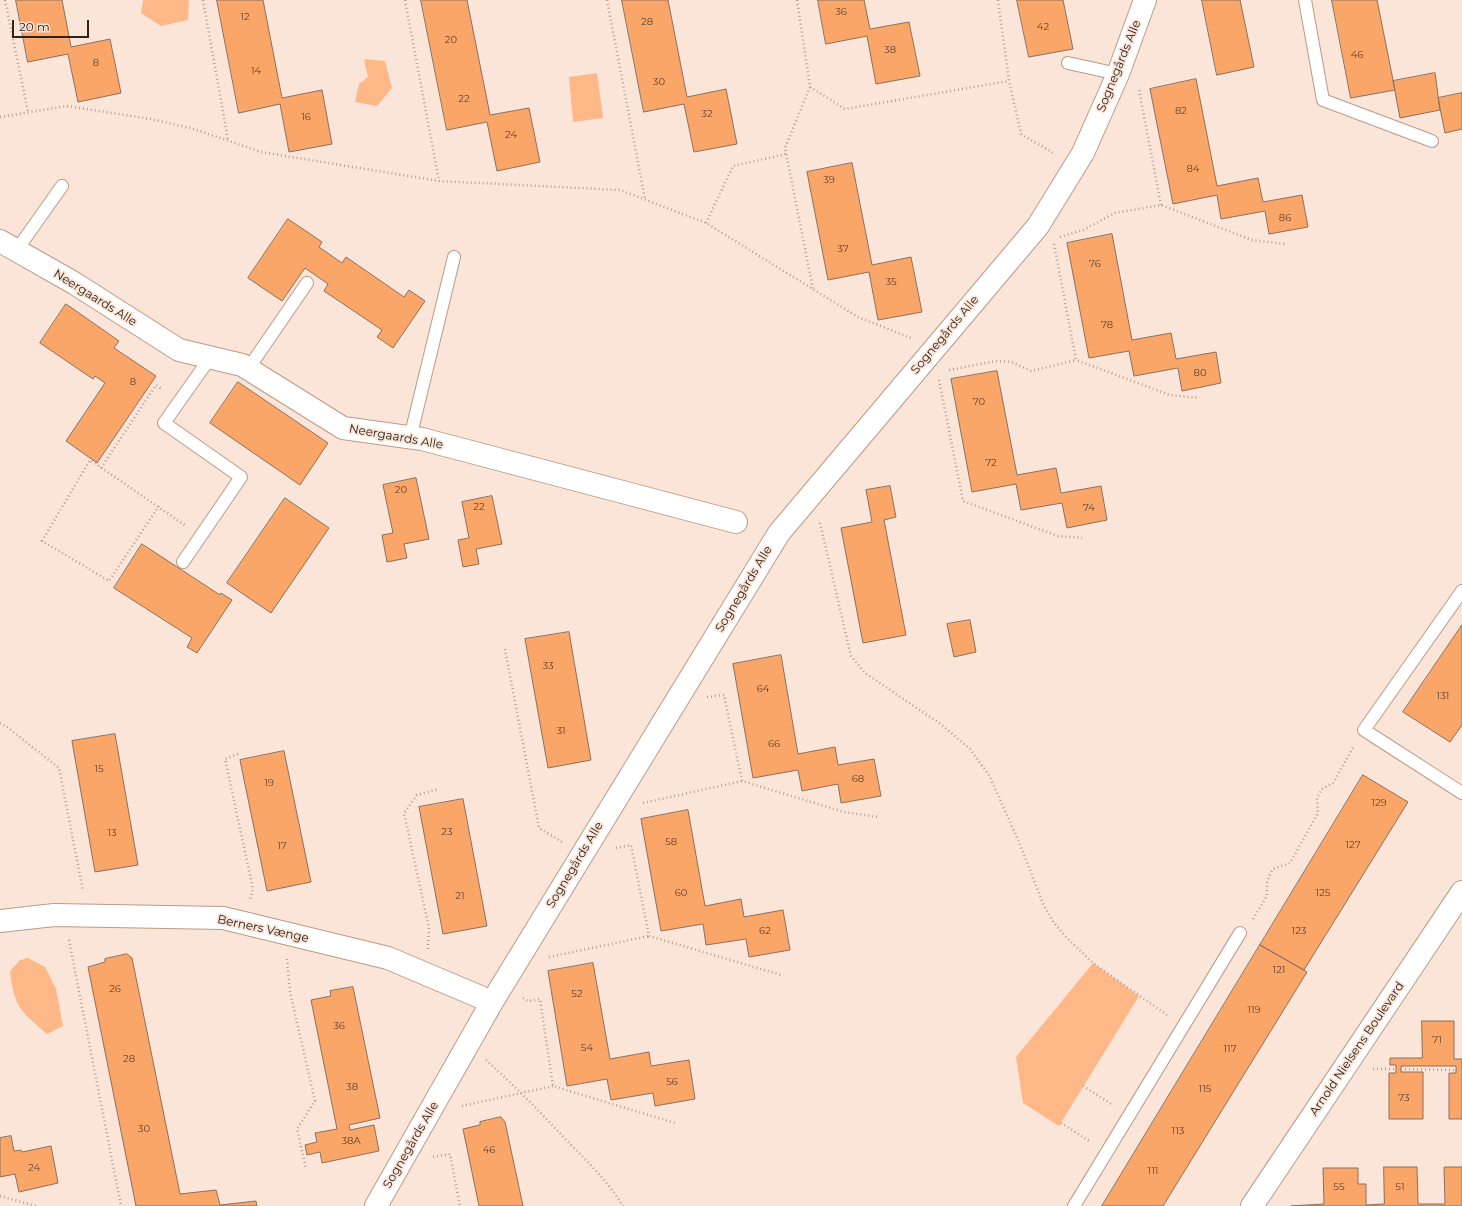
<!DOCTYPE html>
<meta charset="utf-8">
<style>
body{margin:0}
#map{position:relative;width:1462px;height:1206px;overflow:hidden;background:#fae5d8;font-family:Montserrat,sans-serif}
canvas{display:block}
.scale{position:absolute;left:12px;top:20px;width:77px;height:18px;box-sizing:border-box;border:2px solid #2e2219;border-top:0;padding-left:5px;font-size:12px;line-height:14px;white-space:nowrap;color:#2e2219;-webkit-text-stroke:3px #fae5d8;paint-order:stroke}
</style>
<div id="map">
<canvas width="1462" height="1206"></canvas>
<div class="scale">20 m</div>
</div>
<script>
const g = document.querySelector('canvas').getContext('2d');
g.lineJoin = 'round';
function fillPath(path, color) { g.fillStyle = color; g.fill(path, 'evenodd'); }
function stroke(path, color, width, dash) { g.strokeStyle = color; g.lineWidth = width; g.lineCap = dash ? 'butt' : 'round'; g.setLineDash(dash || []); g.stroke(path); }
function drawText(font, color, halo, rows, align = 'center') {
  g.font = font + ' Montserrat,sans-serif'; g.lineWidth = 3.5; g.setLineDash([]); g.textBaseline = 'middle'; g.strokeStyle = halo; g.fillStyle = color; for (const [text, x, y, turn = 0] of rows) {
    g.save(); g.translate(x, y); g.rotate((+turn || 0) * Math.PI / 180); g.textAlign = isNaN(turn) ? turn : align; if (halo) g.strokeText(text, 0, 0); g.fillText(text, 0, 0); g.restore();
  }
}
const green = new Path2D(`
 M143 0H189L188 20 161 26 141 13Z
 M364 59 385 61 392 88 377 106 355 102 359 84 368 77Z
 M597 73 603 118 573 122 569 77Z
 M28 958 45 967 56 989 63 1026 47 1034C21 1011 14 1008 10 971L20 960Z
 M1093 963 1139 996 1059 1126 1023 1103 1016 1057Z`);
const building = new Path2D(`
 M16 0H62L71 47 110 39 121 93 78 102 68 54 28 62Z
 M217 0H263L282 98 322 90 332 144 289 152 280 104 239 113Z
 M421 0H467L490 115 529 108 540 162 497 171 487 122 447 130Z
 M622 0H668L687 97 726 89 737 144 694 152 684 104 644 112Z
 M818 0H864L870 29 909 22 920 76 876 84 867 36 826 44Z
 M1017 0H1063L1073 49 1029 57Z
 M1202 0H1240L1254 67 1217 75Z
 M1332 0H1377L1395 90 1351 98Z
 M1435 73 1440 110 1400 118 1393 81Z
 M1196 79 1217 186 1258 178 1263 202 1302 195 1308 227 1269 234 1265 211 1221 219 1217 195 1173 204 1150 89Z
 M1462 93V129L1445 133 1438 98Z
 M852 163 872 265 911 257 922 312 878 320 869 272 828 280 807 172Z
 M288 219 322 242 319 247 342 263 346 257 404 297 409 290 425 301 393 348 377 337 382 330 324 291 328 284 305 268 282 301 248 278Z
 M1112 234 1132 340 1171 333 1176 359 1216 352 1221 383 1182 391 1178 368 1134 376 1129 351 1089 358 1067 243Z
 M66 304 119 341 114 348 156 376 97 463 66 441 105 383 95 376 93 379 40 343Z
 M997 371 1017 475 1056 468 1061 493 1101 486 1107 520 1067 528 1062 503 1021 510 1016 484 972 492 951 379Z
 M238 382 328 443 300 485 210 423Z
 M416 478 429 539 404 544 407 558 387 562 382 535 393 533 383 485Z
 M890 486 896 517 884 520 906 635 863 643 841 528 872 522 866 490Z
 M492 496 502 544 476 549 479 564 463 567 458 540 469 538 462 502Z
 M285 498 329 528 271 613 227 583Z
 M142 544 220 595 221 593 232 600 197 653 187 647 192 638 114 588Z
 M970 620 976 652 954 657 947 624Z
 M1462 625V725L1450 742 1403 712Z
 M569 632 591 760 548 768 525 639Z
 M781 655 798 754 835 747 838 765 874 759 881 796 841 803 838 784 802 791 798 770 753 778 733 664Z
 M115 734 138 865 95 872 72 741Z
 M284 751 311 882 267 891 240 760Z
 M1363 775 1408 802 1304 970 1260 945Z
 M463 799 487 926 443 934 419 807Z
 M688 810 705 906 741 899 744 917 783 910 790 950 749 957 746 939 706 945 703 924 661 931 641 819Z
 M1260 945 1307 972 1163 1206H1102Z
 M127 954 132 958 180 1194 216 1190 220 1205 256 1201 257 1206H136L88 967 105 962V959Z
 M593 963 610 1059 649 1052 651 1066 689 1060 695 1099 655 1106 653 1093 611 1100 607 1079 567 1086 548 971Z
 M353 987 380 1118 349 1125 350 1130 374 1125 379 1151 322 1163 320 1152 307 1155 305 1145 317 1142 315 1133 337 1129 311 1000 331 996 330 991Z
 M1422 1021H1454V1059H1462V1119H1449V1073H1456V1066H1401V1072H1423V1119H1389V1073H1396V1065H1390V1058H1422Z
 M501 1117 505 1122 523 1206H479L463 1129 480 1125V1122Z
 M11 1136 14 1151 21 1150 22 1152 51 1146 58 1183 19 1192 15 1174 0 1177V1138Z
 M1384 1167H1417L1418 1204H1445L1444 1167H1462V1206H1291L1324 1204 1323 1168H1358V1184H1366V1205L1384 1204Z`);
const path = new Path2D(`
 M5 0 28 112
 M203 0 228 140
 M405 0 439 181
 M607 0 645 199
 M797 0 810 87 785 148 813 289
 M998 0 1009 81 1021 134 1055 154
 M810 87 845 109 1009 81
 M1139 90 1161 205
 M0 117 67 106 151 119 194 129 261 152 439 181 620 190 706 223 858 317 911 338
 M706 223 733 166 786 154
 M1060 237 1083 230 1115 213 1161 205 1252 240 1285 244
 M1054 244 1076 360 1170 395 1198 398
 M949 370 996 361 1011 362 1031 371 1076 360
 M939 380 963 501 1058 536 1082 538
 M101 468 156 385 163 390
 M159 506 109 581 42 541 90 460 186 526
 M820 523 851 656 865 673 942 725 970 749 989 775 1019 842 1044 906 1054 923 1068 939 1093 963 1167 1015
 M505 649 539 828 562 842
 M707 697 724 695 742 781 844 812 878 817
 M0 723 7 727 59 768 83 891
 M238 754 225 759 253 889 250 900
 M643 803 742 781
 M616 848 631 845 649 936 781 975
 M1253 919 1267 896V883L1269 876 1273 869 1290 863 1318 813 1317 798 1322 789 1333 783 1354 746
 M69 940 121 1206
 M428 949 429 928 404 813 417 795 439 789
 M549 957 649 936
 M287 959 290 992 315 1101 297 1129 306 1169
 M523 998 528 1001 540 999 553 1086 675 1123
 M486 1060C516 1087 544 1116 571 1145 590 1164 609 1183 623 1206
 M1373 1069H1396
 M1401 1069 1456 1070
 M1461 1070H1462
 M1083 1086 1113 1105
 M462 1106 553 1086
 M1061 1123 1091 1142
 M433 1157 450 1154 460 1206
 M0 1196 36 1206`);
const service = new Path2D(`
 M1305 0 1323 100 1432 141
 M1068 63 1118 74
 M16 251 62 186
 M248 369 307 283
 M410 438 454 257
 M183 562 241 477 164 423 210 358
 M1462 591 1364 730 1462 793
 M1074 1206 1240 933`);
const minor = new Path2D(`
 M0 241 74 283 179 350 242 365 343 428 422 439 736 522
 M0 921 54 915 223 918 388 958 492 1002
 M376 1206 492 1002 779 533 1038 226 1083 153 1118 74 1145 0`);
const tertiary = new Path2D(`
 M1252 1206 1462 892`);
const numberNames = [
 ["36",841,12],
 ["12",245,17],
 ["28",647,22],
 ["42",1043,27],
 ["20",451,40],
 ["38",890,50],
 ["46",1357,55],
 ["8",96,63],
 ["14",256,71],
 ["30",659,82],
 ["22",464,99],
 ["82",1181,111],
 ["32",707,114],
 ["16",306,117],
 ["24",511,135],
 ["84",1193,169],
 ["39",829,180],
 ["86",1285,218],
 ["37",843,249],
 ["76",1095,264],
 ["35",891,282],
 ["78",1107,325],
 ["80",1200,373],
 ["8",133,382],
 ["70",979,402],
 ["72",991,463],
 ["20",401,490],
 ["22",479,507],
 ["74",1089,508],
 ["33",548,666],
 ["64",763,689],
 ["131",1443,696],
 ["31",561,731],
 ["66",774,744],
 ["15",99,769],
 ["68",858,779],
 ["19",269,783],
 ["129",1379,803],
 ["23",447,832],
 ["13",112,833],
 ["58",671,842],
 ["127",1353,845],
 ["17",282,846],
 ["60",681,893],
 ["125",1323,893],
 ["21",460,896],
 ["62",765,931],
 ["123",1299,931],
 ["121",1279,970],
 ["26",115,989],
 ["52",577,994],
 ["119",1254,1010],
 ["36",339,1026],
 ["71",1437,1040],
 ["54",587,1048],
 ["117",1230,1049],
 ["28",129,1059],
 ["56",672,1082],
 ["38",352,1087],
 ["115",1205,1089],
 ["73",1404,1098],
 ["30",144,1129],
 ["113",1178,1131],
 ["38A",351,1141],
 ["46",489,1150],
 ["24",34,1168],
 ["111",1153,1171],
 ["55",1339,1187],
 ["51",1400,1187]
];
const streetNames = [
 ["Sognegårds Alle",1119,66,-68],
 ["Neergaards Alle",95,298,32],
 ["Sognegårds Alle",945,335,-50],
 ["Neergaards Alle",396,437,10],
 ["Sognegårds Alle",744,589,-59],
 ["Sognegårds Alle",575,865,-59],
 ["Berners Vænge",263,929,12],
 ["Arnold Nielsens Boulevard",1357,1049,-56],
 ["Sognegårds Alle",411,1145,-60]
];
fillPath(green, '#feb888');
fillPath(building, '#fba669');
stroke(building, '#8d6f5b', 1);
stroke(service, '#bb9b86', 14);
stroke(minor, '#bb9b86', 24);
stroke(tertiary, '#bb9b86', 24);
stroke(path, '#b2a095', 2.5, [1, 3]);
stroke(service, '#fff', 12);
stroke(minor, '#fff', 22);
stroke(tertiary, '#fff', 22);
drawText('10px', '#61432d', null, numberNames);
drawText('12px', '#2e2219', '#fae5d8', streetNames);
</script>
